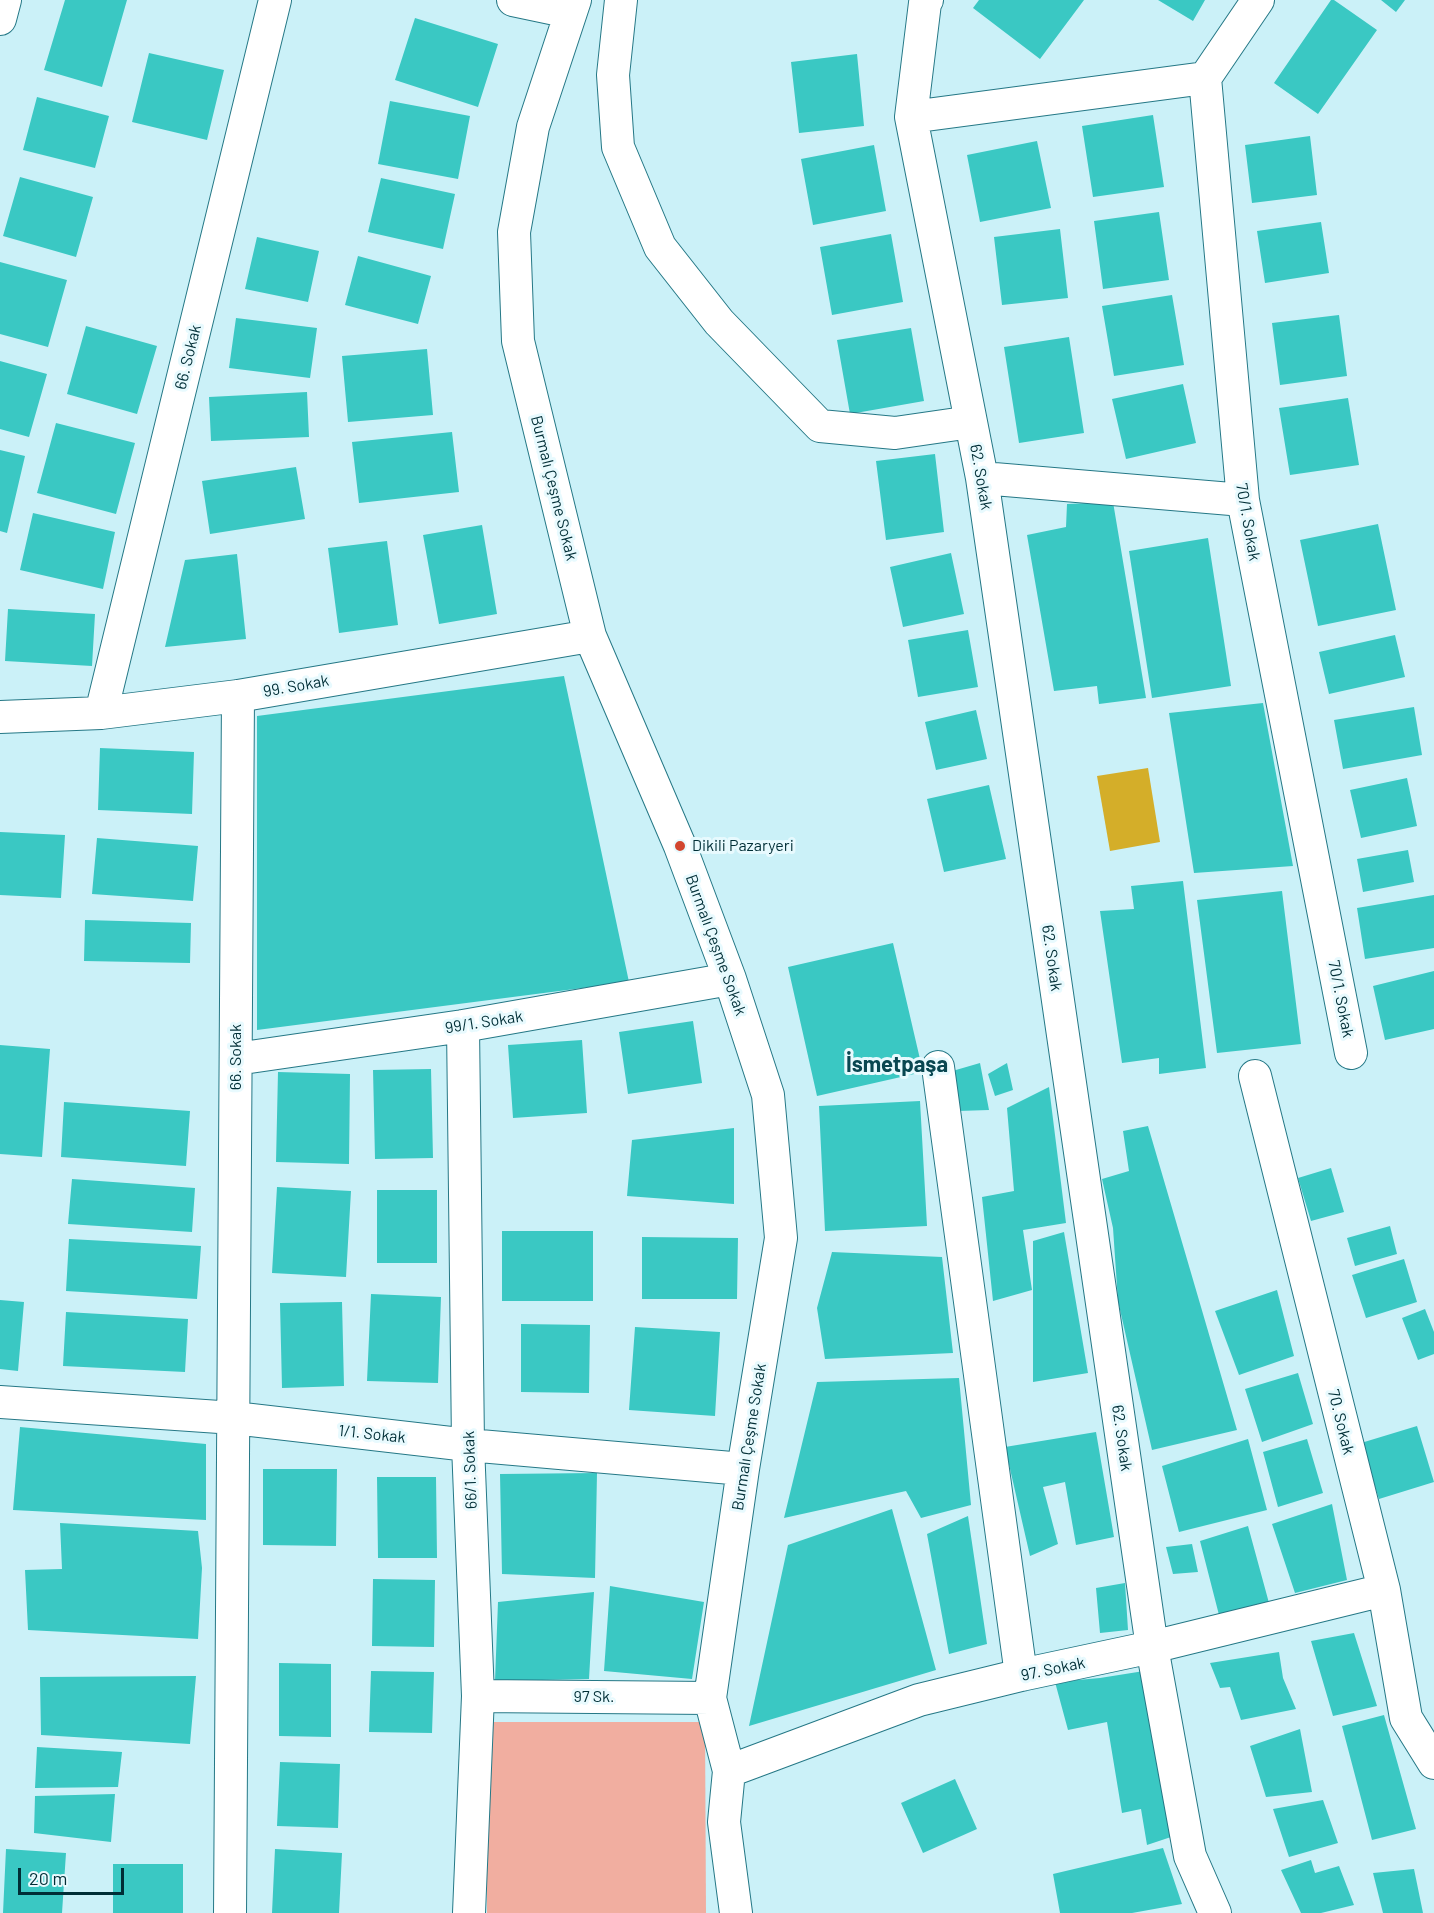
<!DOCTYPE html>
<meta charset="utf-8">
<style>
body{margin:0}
#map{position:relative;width:1434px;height:1913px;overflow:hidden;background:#cbf1f8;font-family:Barlow,sans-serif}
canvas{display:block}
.scale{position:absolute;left:18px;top:1868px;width:106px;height:27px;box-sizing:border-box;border:3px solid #002e36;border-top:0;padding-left:8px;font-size:18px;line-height:21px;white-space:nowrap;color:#002e36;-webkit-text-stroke:4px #e8fafe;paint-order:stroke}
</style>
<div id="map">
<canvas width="1434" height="1913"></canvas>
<div class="scale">20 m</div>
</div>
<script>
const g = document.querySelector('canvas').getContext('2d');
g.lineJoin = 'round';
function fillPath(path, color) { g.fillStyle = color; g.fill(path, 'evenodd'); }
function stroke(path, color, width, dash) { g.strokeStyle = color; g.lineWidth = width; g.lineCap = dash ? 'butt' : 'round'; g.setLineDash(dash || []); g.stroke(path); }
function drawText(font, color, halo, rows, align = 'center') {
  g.font = font + ' Barlow,sans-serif'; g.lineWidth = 6; g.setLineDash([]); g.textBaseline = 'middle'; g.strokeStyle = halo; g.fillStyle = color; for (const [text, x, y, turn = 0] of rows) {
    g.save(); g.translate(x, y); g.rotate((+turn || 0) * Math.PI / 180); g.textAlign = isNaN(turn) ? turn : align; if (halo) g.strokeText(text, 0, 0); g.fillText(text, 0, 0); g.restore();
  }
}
const green = new Path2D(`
 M486 1722H705L706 1913H487Z`);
const water = new Path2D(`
 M1148 768 1160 842 1110 851 1097 776Z`);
const building = new Path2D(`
 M65 0H127L102 87 44 70Z
 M979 0H1084L1040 59 973 8Z
 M1158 0H1205L1193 21Z
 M1331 0H1334L1377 30 1318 114 1274 83Z
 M1381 0H1405L1396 12Z
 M415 18 498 44 478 107 395 80Z
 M149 53 224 70 207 140 132 122Z
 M857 54 864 126 799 133 791 62Z
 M37 97 109 116 95 168 23 150Z
 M390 101 470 116 458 179 378 164Z
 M1153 115 1164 187 1093 197 1082 126Z
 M1310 136 1317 195 1252 203 1245 145Z
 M1037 141 1051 208 980 222 967 155Z
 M874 145 886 211 813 225 801 159Z
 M20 177 93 197 76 257 3 236Z
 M381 178 455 194 443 249 368 232Z
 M1159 212 1169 280 1103 289 1094 221Z
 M1321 222 1329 273 1265 283 1257 231Z
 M1060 229 1068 298 1002 305 994 237Z
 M891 234 903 302 832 315 820 247Z
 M257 237 319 251 308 302 245 289Z
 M358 256 431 276 418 324 345 305Z
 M0 262 67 280 48 347 0 334Z
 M1172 295 1184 365 1114 376 1102 306Z
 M1339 315 1347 376 1280 385 1272 323Z
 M236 318 317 328 310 378 229 368Z
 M86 326 157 346 137 414 67 394Z
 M911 328 924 401 850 414 837 340Z
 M1069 337 1084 433 1019 443 1004 347Z
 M427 349 433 415 348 422 342 356Z
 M0 361 47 374 29 437 0 429Z
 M1183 384 1196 443 1126 459 1112 399Z
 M307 392 309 437 211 441 209 397Z
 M1348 398 1359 465 1290 475 1279 408Z
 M56 423 135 443 116 514 37 493Z
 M452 432 459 492 359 503 352 442Z
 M0 450 25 456 7 533 0 531Z
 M935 454 944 532 886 540 876 461Z
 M296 467 305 519 210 534 202 481Z
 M1113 502 1146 698 1099 704 1097 686 1054 691 1027 535 1066 527 1067 504Z
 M33 513 115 532 103 589 20 570Z
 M1378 524 1396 610 1318 626 1300 540Z
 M482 525 497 614 439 624 423 535Z
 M1208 538 1231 686 1152 698 1129 551Z
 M387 541 398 625 339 633 328 548Z
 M951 553 964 614 903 627 890 567Z
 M237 554 246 639 165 647 185 560Z
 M8 609 95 614 92 666 5 661Z
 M968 630 978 687 918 697 908 640Z
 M1395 635 1405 677 1329 694 1319 652Z
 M564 676 629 982 257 1030V716Z
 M1263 703 1293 866 1194 873 1169 713Z
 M1414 707 1422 755 1343 769 1334 720Z
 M976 710 987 759 936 770 925 722Z
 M100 748 194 752 192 814 98 810Z
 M1407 778 1417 826 1361 838 1350 790Z
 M989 785 1006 859 944 872 927 799Z
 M0 832 65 835 61 898 0 895Z
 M97 838 198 846 193 901 92 894Z
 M1408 850 1414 882 1363 892 1357 859Z
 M1183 881 1206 1068 1159 1074V1058L1122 1063 1100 911 1134 909 1131 886Z
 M1282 891 1301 1044 1217 1053 1197 900Z
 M1434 895V948L1365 959 1357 908Z
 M85 920 191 923 190 963 84 961Z
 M893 943 923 1072 817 1096 788 967Z
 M1434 971V1029L1385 1040 1373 986Z
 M693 1021 702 1083 628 1094 619 1032Z
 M582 1040 587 1113 513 1118 508 1045Z
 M0 1045 50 1049 42 1157 0 1154Z
 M980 1063 989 1110 958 1111 949 1072Z
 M1007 1063 1013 1090 995 1096 988 1074Z
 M431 1069 433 1158 375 1159 373 1070Z
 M278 1072 350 1074 349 1164 276 1162Z
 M1049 1087 1066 1223 1023 1230 1032 1290 993 1301 982 1197 1014 1191 1007 1108Z
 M920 1101 927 1226 825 1231 819 1106Z
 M64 1102 190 1111 186 1166 61 1157Z
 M1148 1126 1237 1430 1152 1450 1118 1301 1113 1228 1102 1179 1129 1171 1123 1131Z
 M734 1128V1204L627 1196 632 1140Z
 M1331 1168 1344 1212 1311 1221 1298 1178Z
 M72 1179 195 1188 192 1232 68 1224Z
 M277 1187 351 1191 346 1277 272 1273Z
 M377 1190H437V1263H377Z
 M1390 1226 1397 1254 1355 1266 1347 1238Z
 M502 1231H593V1301H502Z
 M1064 1232 1088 1373 1033 1382V1241Z
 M642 1237 738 1238 737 1299H642Z
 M69 1239 201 1246 197 1299 66 1291Z
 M832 1252 942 1257 953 1353 825 1359 817 1308Z
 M1404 1259 1417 1302 1366 1318 1352 1275Z
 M1277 1290 1294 1356 1239 1375 1215 1311Z
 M371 1294 441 1297 438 1383 367 1381Z
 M0 1300 24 1302 18 1371 0 1369Z
 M342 1302 344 1386 282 1388 280 1303Z
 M1425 1309 1434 1332V1354L1418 1360 1402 1318Z
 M66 1312 188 1319 185 1372 63 1366Z
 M521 1324 590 1325 589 1393 521 1392Z
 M635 1327 720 1332 715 1416 629 1410Z
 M1298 1373 1313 1424 1262 1442 1245 1389Z
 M959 1378 971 1505 921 1518 906 1491 784 1518 817 1382Z
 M1417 1426 1434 1482 1379 1499 1361 1443Z
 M20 1427 206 1444V1520L13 1510Z
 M1096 1432 1114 1537 1076 1545 1065 1482 1043 1487 1058 1544 1030 1556 1005 1447Z
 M1248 1439 1267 1510 1179 1532 1162 1466Z
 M1307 1439 1323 1493 1278 1507 1263 1452Z
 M263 1469H337L336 1546 263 1545Z
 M597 1473 595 1578 502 1574 500 1474Z
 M377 1477H436L437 1558H378Z
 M1332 1504 1347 1580 1295 1593 1272 1524Z
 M892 1509 936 1670 749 1726 788 1545Z
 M968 1516 987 1644 949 1654 927 1534Z
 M60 1523 198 1531 202 1568 198 1639 28 1630 25 1570 62 1569Z
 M1248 1526 1269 1603 1219 1615 1200 1541Z
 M1192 1544 1198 1572 1173 1574 1166 1547Z
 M373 1579 435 1580 434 1647 372 1646Z
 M1125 1583 1128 1630 1100 1633 1096 1588Z
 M610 1586 704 1602 692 1679 604 1671Z
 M594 1592 589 1679 495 1681 498 1602Z
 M1354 1633 1377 1706 1333 1716 1311 1641Z
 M1279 1652 1283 1678 1296 1709 1241 1720 1230 1687 1220 1688 1210 1663Z
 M279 1663 331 1664V1737L279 1736Z
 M371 1671 434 1672 432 1733 369 1732Z
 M1144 1671 1171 1837 1147 1845 1141 1809 1122 1813 1107 1722 1068 1730 1055 1682 1100 1678Z
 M196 1676 190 1744 41 1735 40 1677Z
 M1384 1715 1416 1829 1372 1840 1342 1726Z
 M1300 1729 1312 1792 1266 1797 1250 1746Z
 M37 1747 122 1752 118 1787 35 1788Z
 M280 1762 340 1764 338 1828 277 1826Z
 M955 1779 977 1829 923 1853 901 1803Z
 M115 1794 111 1842 34 1833 35 1796Z
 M1323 1800 1338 1843 1289 1857 1273 1809Z
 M1163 1848 1182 1904 1132 1913H1060L1053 1874Z
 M6 1849 66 1853 62 1913H3Z
 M275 1849 342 1853 339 1913H272Z
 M1311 1860 1315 1873 1339 1866 1354 1905 1321 1913H1301L1281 1870Z
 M113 1864H183V1913H113Z
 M1414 1869 1423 1913H1383L1373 1873Z`);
const minor = new Path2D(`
 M513 0 570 12
 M575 0 533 127 514 232 518 341 590 636 680 846 730 979 768 1095 781 1238 743 1469 710 1698 729 1771 724 1822 736 1913
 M621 0 613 75 618 147 660 247 719 322 820 426 895 433 971 422
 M927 0 925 3 911 117 982 478 1152 1647 1190 1856 1215 1913
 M1258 0 1205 78 1243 500 1351 1053
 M0 19 5 0
 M911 117 1205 78
 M982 478 1243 500
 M101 713 275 0
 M0 717 101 713 238 696 590 636
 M463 1026 468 1445 478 1696 469 1913
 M236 1059 463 1026 730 979
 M938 1067 1021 1675
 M1255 1076 1384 1590 1406 1718 1434 1763
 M0 1402 234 1418 468 1445 743 1469
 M478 1696 710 1698
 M729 1771 919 1700 1021 1675 1152 1647 1384 1590
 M230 1913 238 696`);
const markers = [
 [680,846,6,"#d2462f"]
];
const streetNames = [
 ["66. Sokak",188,357,-76],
 ["62. Sokak",981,477,80],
 ["Burmalı Çeşme Sokak",554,488,76],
 ["70/1. Sokak",1248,522,80],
 ["99. Sokak",296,686,-10],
 ["Burmalı Çeşme Sokak",716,945,70],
 ["62. Sokak",1052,958,82],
 ["70/1. Sokak",1341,999,79],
 ["99/1. Sokak",484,1022,-9],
 ["66. Sokak",236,1057,-90],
 ["70. Sokak",1341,1422,76],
 ["1/1. Sokak",372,1434,6],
 ["Burmalı Çeşme Sokak",749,1437,-81],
 ["62. Sokak",1122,1438,82],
 ["66/1. Sokak",470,1470,-92],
 ["97. Sokak",1053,1669,-12],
 ["97 Sk.",594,1697]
];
const poiNames = [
 ["Dikili Pazaryeri",692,846]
];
const districtNames = [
 ["İsmetpaşa",897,1065]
];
fillPath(green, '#f1aea0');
fillPath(water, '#d4ae29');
fillPath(building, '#3ac8c3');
stroke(minor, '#257886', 34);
stroke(minor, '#fff', 32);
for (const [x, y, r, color] of markers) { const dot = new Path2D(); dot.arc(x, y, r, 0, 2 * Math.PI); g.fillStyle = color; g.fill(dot); stroke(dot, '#e8fafe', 2); }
drawText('16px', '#002e36', '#e8fafe', streetNames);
drawText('16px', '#002e36', '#e8fafe', poiNames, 'left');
drawText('bold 22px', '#094751', '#e8fafe', districtNames);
</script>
